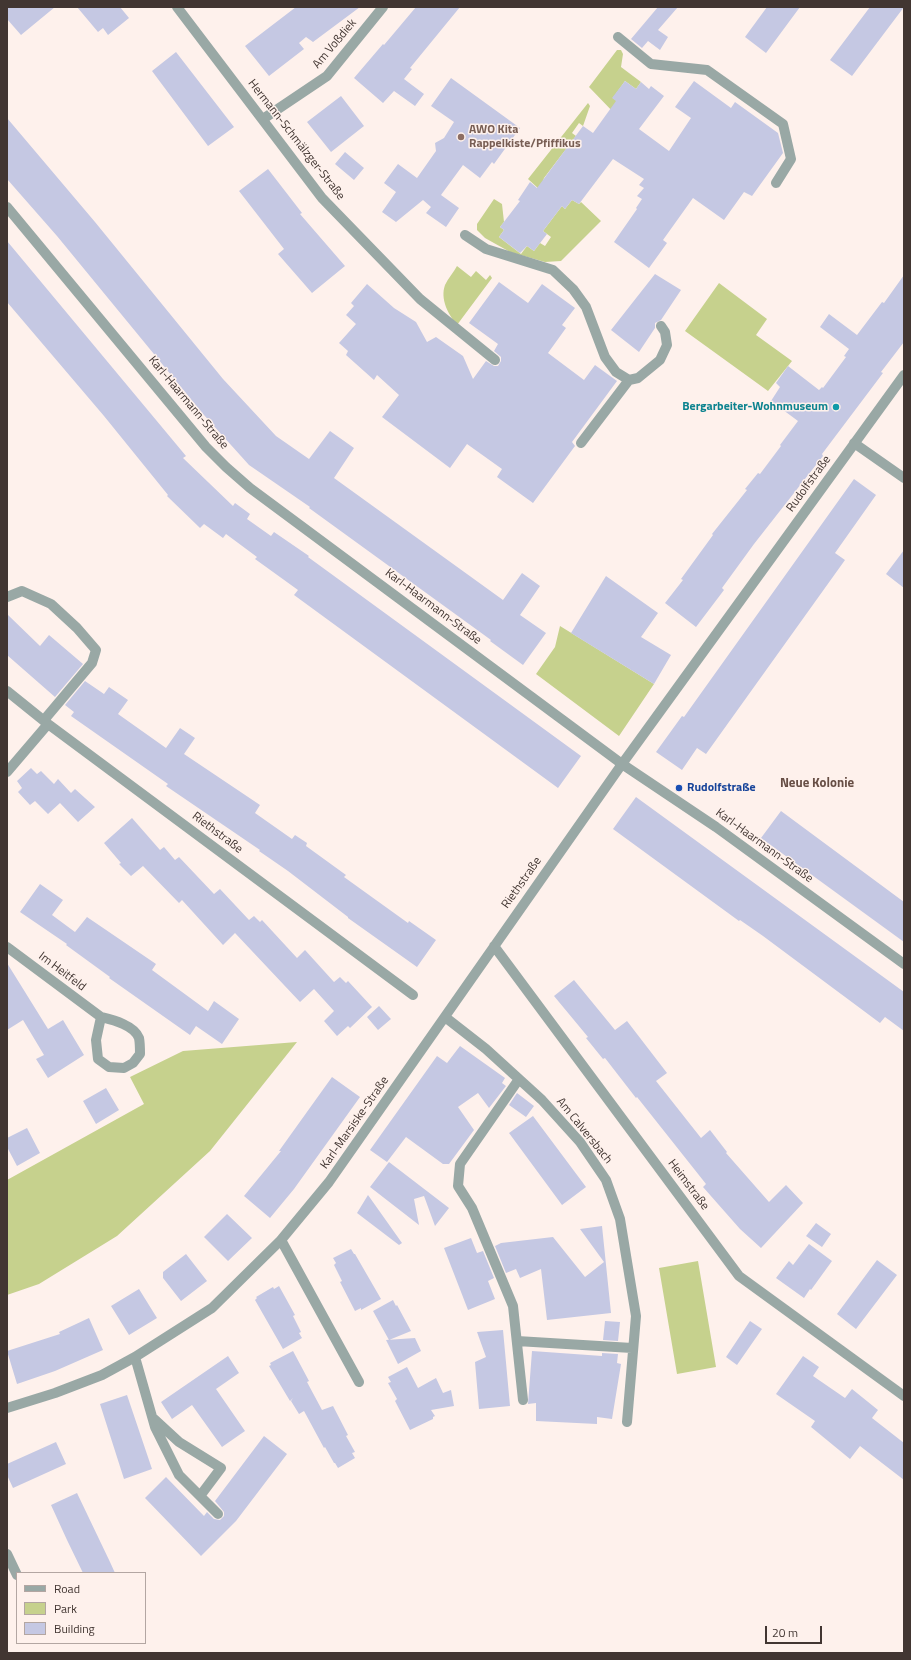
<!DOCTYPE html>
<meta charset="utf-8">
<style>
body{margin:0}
#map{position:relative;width:911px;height:1660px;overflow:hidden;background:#fef1ec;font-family:"Titillium Web",sans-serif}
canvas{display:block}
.frame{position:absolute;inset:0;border:8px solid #423632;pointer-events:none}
.legend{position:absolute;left:16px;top:1572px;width:130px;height:72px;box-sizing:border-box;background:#fef1ec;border:1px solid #b3a6a2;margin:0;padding:5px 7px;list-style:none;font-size:12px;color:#423632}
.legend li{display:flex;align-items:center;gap:8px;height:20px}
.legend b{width:20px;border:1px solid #b3a6a2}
.scale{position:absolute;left:765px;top:1626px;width:57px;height:18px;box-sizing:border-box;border:2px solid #423632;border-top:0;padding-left:5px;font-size:12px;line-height:14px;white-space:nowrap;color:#423632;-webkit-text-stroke:3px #fef1ec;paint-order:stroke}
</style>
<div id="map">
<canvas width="911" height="1660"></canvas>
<div class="frame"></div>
<ul class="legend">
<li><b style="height:5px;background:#99a8a5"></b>Road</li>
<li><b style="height:11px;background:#c6d18d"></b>Park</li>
<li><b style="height:11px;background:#c5c8e3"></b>Building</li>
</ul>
<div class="scale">20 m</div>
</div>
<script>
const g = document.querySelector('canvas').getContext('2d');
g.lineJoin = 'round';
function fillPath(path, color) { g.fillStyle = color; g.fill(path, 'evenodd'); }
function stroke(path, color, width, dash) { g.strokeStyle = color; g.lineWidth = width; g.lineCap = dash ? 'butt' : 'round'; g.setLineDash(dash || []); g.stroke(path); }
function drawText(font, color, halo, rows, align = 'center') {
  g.font = font + ' "Titillium Web",sans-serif'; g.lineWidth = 3; g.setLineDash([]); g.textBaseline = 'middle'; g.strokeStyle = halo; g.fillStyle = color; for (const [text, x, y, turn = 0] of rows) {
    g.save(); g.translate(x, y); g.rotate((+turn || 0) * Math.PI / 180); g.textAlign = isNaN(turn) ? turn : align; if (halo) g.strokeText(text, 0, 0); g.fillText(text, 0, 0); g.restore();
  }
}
const green = new Path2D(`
 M617 50H621L623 54 621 67 641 82 636 89 625 81 613 98 624 106 617 116 589 87Z
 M588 103 590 106 583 126 579 123 572 133 576 136 544 178 540 190 528 179Z
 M494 199 502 204 504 222 500 227 504 230 499 237 521 254 527 246 534 251 540 243 545 246 551 237 543 231 562 206 565 209 572 200 579 204 581 202 601 221 561 261 545 262 510 252 485 238 477 230V224Z
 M457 266 471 277 476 271 486 280 490 275 492 278 457 325C448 314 440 299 445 285 448 278 454 272 457 266Z
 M719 283 767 319 756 335 792 361 768 391 685 331Z
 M560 626 654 684 619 736 536 674 555 647Z
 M297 1042 210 1151 117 1236 39 1284 7 1295V1180L144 1104 130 1077 183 1051Z
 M698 1261 716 1367 677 1374 659 1268Z`);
const building = new Path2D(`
 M7 7H55L21 35 7 19Z
 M77 7H120L129 18 108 35 103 28 98 32Z
 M296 7H360L313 42 306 37 299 43 304 49 269 76 245 46Z
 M416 7H460L410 68 412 69 404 79 424 94 415 106 394 91 383 103 354 78 383 44 384 45Z
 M658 7H678L658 30 668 37 660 50 648 41 642 48 631 39Z
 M767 7H800L766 53 745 37Z
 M870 7H904L852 76 830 60Z
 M176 52 234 127 208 146 152 71Z
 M451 78 520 128 494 164 492 162 480 178 463 165 441 195 459 208 446 227 426 213 431 207 423 200 396 222 382 212 396 192 384 183 398 164 417 178 436 151 435 143 444 138 454 122 431 106Z
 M625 81 636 89 641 82 649 89 651 86 664 96 639 129 669 151 691 118 675 107 694 81 731 108 735 102 778 133 783 153 752 196 744 192 724 220 693 198 663 240 667 243 649 268 614 242 637 209 636 208 642 199 637 196 644 188 639 185 644 179 613 159 579 204 572 200 565 209 562 206 543 231 547 234 534 251 527 246 520 253 499 237 504 230 500 227 520 201 518 200 530 182 537 188 583 126 593 133 616 101 612 98Z
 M341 96 364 126 331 152 307 122Z
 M7 118 95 222 223 379 276 436 309 459 330 431 354 448 334 478 503 600 522 573 540 586 520 615 546 633 523 665 490 641 491 640 309 508 310 507 249 465 204 415 57 236 7 179Z
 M345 152 364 168 354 180 335 164Z
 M268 169 302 213 300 214 345 266 312 293 278 254 284 249 239 191Z
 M7 241 186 456 183 458 233 506 235 503 250 514 247 519 271 536 274 532 309 556 308 557 581 756 558 788 294 595 298 590 255 559 257 557 226 534 223 538 204 524 200 528 167 496 168 495 104 416 7 302Z
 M655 274 681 290 661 320 655 323V328L639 352 611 330Z
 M904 275V342L881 372 883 373 822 454 823 456 754 544 722 588 724 590 696 627 665 603 683 580 681 579 713 535 712 534 747 490 745 489 758 473 760 474 781 446 780 445 798 421 771 401 780 387 776 383 788 366 819 390 822 387 823 388 846 357 844 356 849 349 820 327 829 314 857 335 882 302 884 303Z
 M499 282 528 303 542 284 575 308 562 325 566 328 548 353 584 380 595 365 617 381 572 442 575 446 533 503 497 477 502 469 467 444 450 468 382 417 399 395 377 375 374 380 346 355 348 351 339 343 356 324 346 315 354 306 351 303 367 284 394 308 416 322 427 342 436 337 463 356 473 379 486 361 494 366H498L501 361V357L494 351 498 344 469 323Z
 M854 479 876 495 835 553 845 560 706 754 697 748 682 770 656 752 682 716 684 717Z
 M904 550V588L886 574Z
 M606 576 658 613 641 637 671 655 654 684 571 633Z
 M7 614 40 646 49 635 83 664 55 697 7 655Z
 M85 681 104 694 109 687 128 700 118 714 166 748 180 728 195 738 184 754 260 805 255 813 292 839 295 835 307 843 306 846 346 875 344 877 408 923 409 921 436 940 417 967 348 918V917L288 871 259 851 260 850 166 786 168 784 71 716 74 712 65 705Z
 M31 768 37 774 41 771 54 784 58 779 71 793 75 789 95 807 78 822 60 803 48 814 35 801 30 805 18 792 22 788 17 781Z
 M636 797 904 992V1031L885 1017 880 1023 763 936 740 920 739 921 613 829Z
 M781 811 904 902V942L761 838Z
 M132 818 160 850 164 847 175 860 179 857 214 894 220 889 249 920 254 916 260 922 262 920 297 958 305 950 334 982 340 977 346 983 348 981 372 1007 350 1028 348 1026 337 1036 324 1021 334 1011 314 989 300 1002 235 933 223 945 182 900 179 903 143 866 131 876 119 864 121 863 104 843Z
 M40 884 63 900 52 915 75 932 87 917 156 964 152 970 208 1011 214 1001 239 1019 222 1044 196 1026 190 1035 109 978 110 977 66 945 67 944 20 912Z
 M7 963 48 1029 63 1020 84 1055 48 1078 36 1059 44 1055 23 1020 7 1030Z
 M574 980 615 1030 627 1021 667 1073 656 1081 701 1138 710 1130 727 1152 726 1153 769 1202 786 1185 803 1203 761 1248 740 1229 703 1187 706 1184 637 1097 636 1098 605 1058 603 1059 586 1038 588 1037 554 996Z
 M379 1006 391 1019 378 1030 367 1017Z
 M460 1046 505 1078 502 1083 506 1086 489 1108 478 1093 458 1107 474 1130 449 1164H443L406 1137 387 1162 370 1150 437 1056 447 1063Z
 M332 1077 360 1097 294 1189 270 1218 244 1196 281 1151H279Z
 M106 1088 119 1110 96 1124 83 1101Z
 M517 1093 534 1106 526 1117 509 1105Z
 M533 1116 586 1187 562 1205 509 1133Z
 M27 1128 40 1153 17 1166 7 1147V1138Z
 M389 1162 449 1208 435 1226 424 1196 414 1199 419 1225 370 1187Z
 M368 1195 402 1243 399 1245 357 1213Z
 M227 1214 252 1238 228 1261 204 1237Z
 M816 1223 831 1234 822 1247 806 1236Z
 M602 1226 611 1313 547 1320 541 1269 520 1278 516 1269 506 1273 495 1246 501 1243 553 1237 585 1277 604 1262 580 1229Z
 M471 1238 477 1253 483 1251 494 1278 488 1281 495 1299 468 1310 444 1248Z
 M809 1244 832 1261 811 1290 810 1289 804 1298 776 1278 789 1261 793 1265Z
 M351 1249 354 1254H355L381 1299 361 1310V1308L355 1311 340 1282 342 1281 334 1265 336 1263 333 1258Z
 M186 1254 207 1281 181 1301 163 1278V1272Z
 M877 1260 897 1275 856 1329 837 1314Z
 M279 1286 295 1315 293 1316 301 1332 299 1333 302 1338 283 1349 255 1300 257 1298 256 1297 273 1287 274 1289Z
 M139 1289 157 1318 129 1335 111 1306Z
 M393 1300 396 1306 397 1305 411 1331 389 1340 373 1311Z
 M89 1318 103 1350 55 1371 17 1384 7 1351 60 1334 59 1332Z
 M605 1321 620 1322 618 1341 603 1340Z
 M750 1321 762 1329 737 1365 726 1357Z
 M503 1330 510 1406 479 1409 475 1362 486 1357 477 1332Z
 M415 1338 421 1351 398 1364 386 1340Z
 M293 1351 309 1381 307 1382 322 1410 333 1406 348 1435 346 1436 355 1452 352 1453 355 1458 338 1468 335 1463H334L325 1447 324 1448 304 1411 299 1414 291 1401 293 1398 290 1401 269 1366 271 1365 270 1363Z
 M532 1351 602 1356V1353L618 1354 617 1363 621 1364 612 1419 597 1417V1424L536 1421V1403L528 1404Z
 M228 1356 239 1373 216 1389 245 1431 222 1447 192 1405 172 1419 161 1402Z
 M803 1356 819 1367 813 1376 845 1398 852 1389 878 1410 872 1418 904 1443V1480L860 1446 850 1459 811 1427 815 1421 776 1394Z
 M407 1367 418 1388 436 1378 443 1393 451 1390 454 1406 431 1410 435 1416 433 1417V1419L410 1430 395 1401 397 1399 388 1383 391 1382 388 1377Z
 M127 1395 152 1469 124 1479 100 1404Z
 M264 1436 287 1454 236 1521 201 1556 145 1498 166 1477 204 1516 207 1512 214 1519 220 1520 224 1516V1512L215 1501Z
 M56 1442 66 1464 13 1488 7 1475V1464Z
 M77 1493 110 1562 115 1573H83L67 1540 51 1505Z`);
const minor = new Path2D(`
 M177 7 322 198 420 299 495 360
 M618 37 651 64 707 70 783 124 791 159 776 183
 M263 119 327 76 383 7
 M7 207 206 447 226 467 250 488 622 764 716 827 904 964
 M465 235 486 249 553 270 573 289 586 307 605 357 616 372 629 380 638 378 660 360 667 345 665 332 661 326
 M581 443 629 380
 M854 443 904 478
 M7 597 22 591 51 604 77 628 96 650 92 663 44 720
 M7 691 48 724 413 995
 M7 772 48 724
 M494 946 739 1276 904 1396
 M7 947 101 1017C113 1020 134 1025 139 1038 140 1043 140 1049 140 1054L133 1063 124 1068 109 1067 98 1059 96 1040 101 1017
 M445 1017 486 1049 542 1100 580 1142 606 1180 620 1219 636 1316 627 1422
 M519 1079 460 1164 458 1186 472 1208 513 1306 523 1400
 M281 1240 359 1382
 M517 1341 632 1348
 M135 1357 155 1427 179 1475 218 1514
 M7 1408 55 1393 102 1375 135 1357 212 1308 281 1240 329 1182 622 764 904 375
 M154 1419 179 1442 221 1468 200 1496
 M7 1554 17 1575`);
const markers = [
 [461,137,4,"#8d6e63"],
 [836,407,4,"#0f9aa8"],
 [679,788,4,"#1a4fb4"]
];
const streetNames = [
 ["Am Voßdiek",335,44,-50],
 ["Hermann-Schmälzger-Straße",296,140,52],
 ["Karl-Haarmann-Straße",188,403,50],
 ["Rudolfstraße",809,484,-54],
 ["Karl-Haarmann-Straße",433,607,37],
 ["Riethstraße",217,833,37],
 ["Karl-Haarmann-Straße",764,846,36],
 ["Riethstraße",522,883,-55],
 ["Im Heitfeld",62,972,37],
 ["Karl-Marsiske-Straße",355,1123,-55],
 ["Am Calversbach",584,1131,51],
 ["Heimstraße",688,1185,53]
];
const educationNames = [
 ["AWO Kita",469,130],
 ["Rappelkiste/Pfiffikus",469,144]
];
const cultureNames = [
 ["Bergarbeiter-Wohnmuseum",828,407]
];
const transitNames = [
 ["Rudolfstraße",687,788]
];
const neighbourhoodNames = [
 ["Neue Kolonie",817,784]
];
fillPath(green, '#c6d18d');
fillPath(building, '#c5c8e3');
stroke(minor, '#99a8a5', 10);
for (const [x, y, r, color] of markers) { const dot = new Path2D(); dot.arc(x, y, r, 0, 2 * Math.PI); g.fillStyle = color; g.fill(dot); stroke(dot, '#fef1ec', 1.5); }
drawText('12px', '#423632', '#fef1ec', streetNames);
drawText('bold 12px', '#785e54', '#fef1ec', educationNames, 'left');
drawText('bold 12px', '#0d838f', '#fef1ec', cultureNames, 'right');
drawText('bold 12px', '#164399', '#fef1ec', transitNames, 'left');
drawText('bold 13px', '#674e45', '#fef1ec', neighbourhoodNames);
</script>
